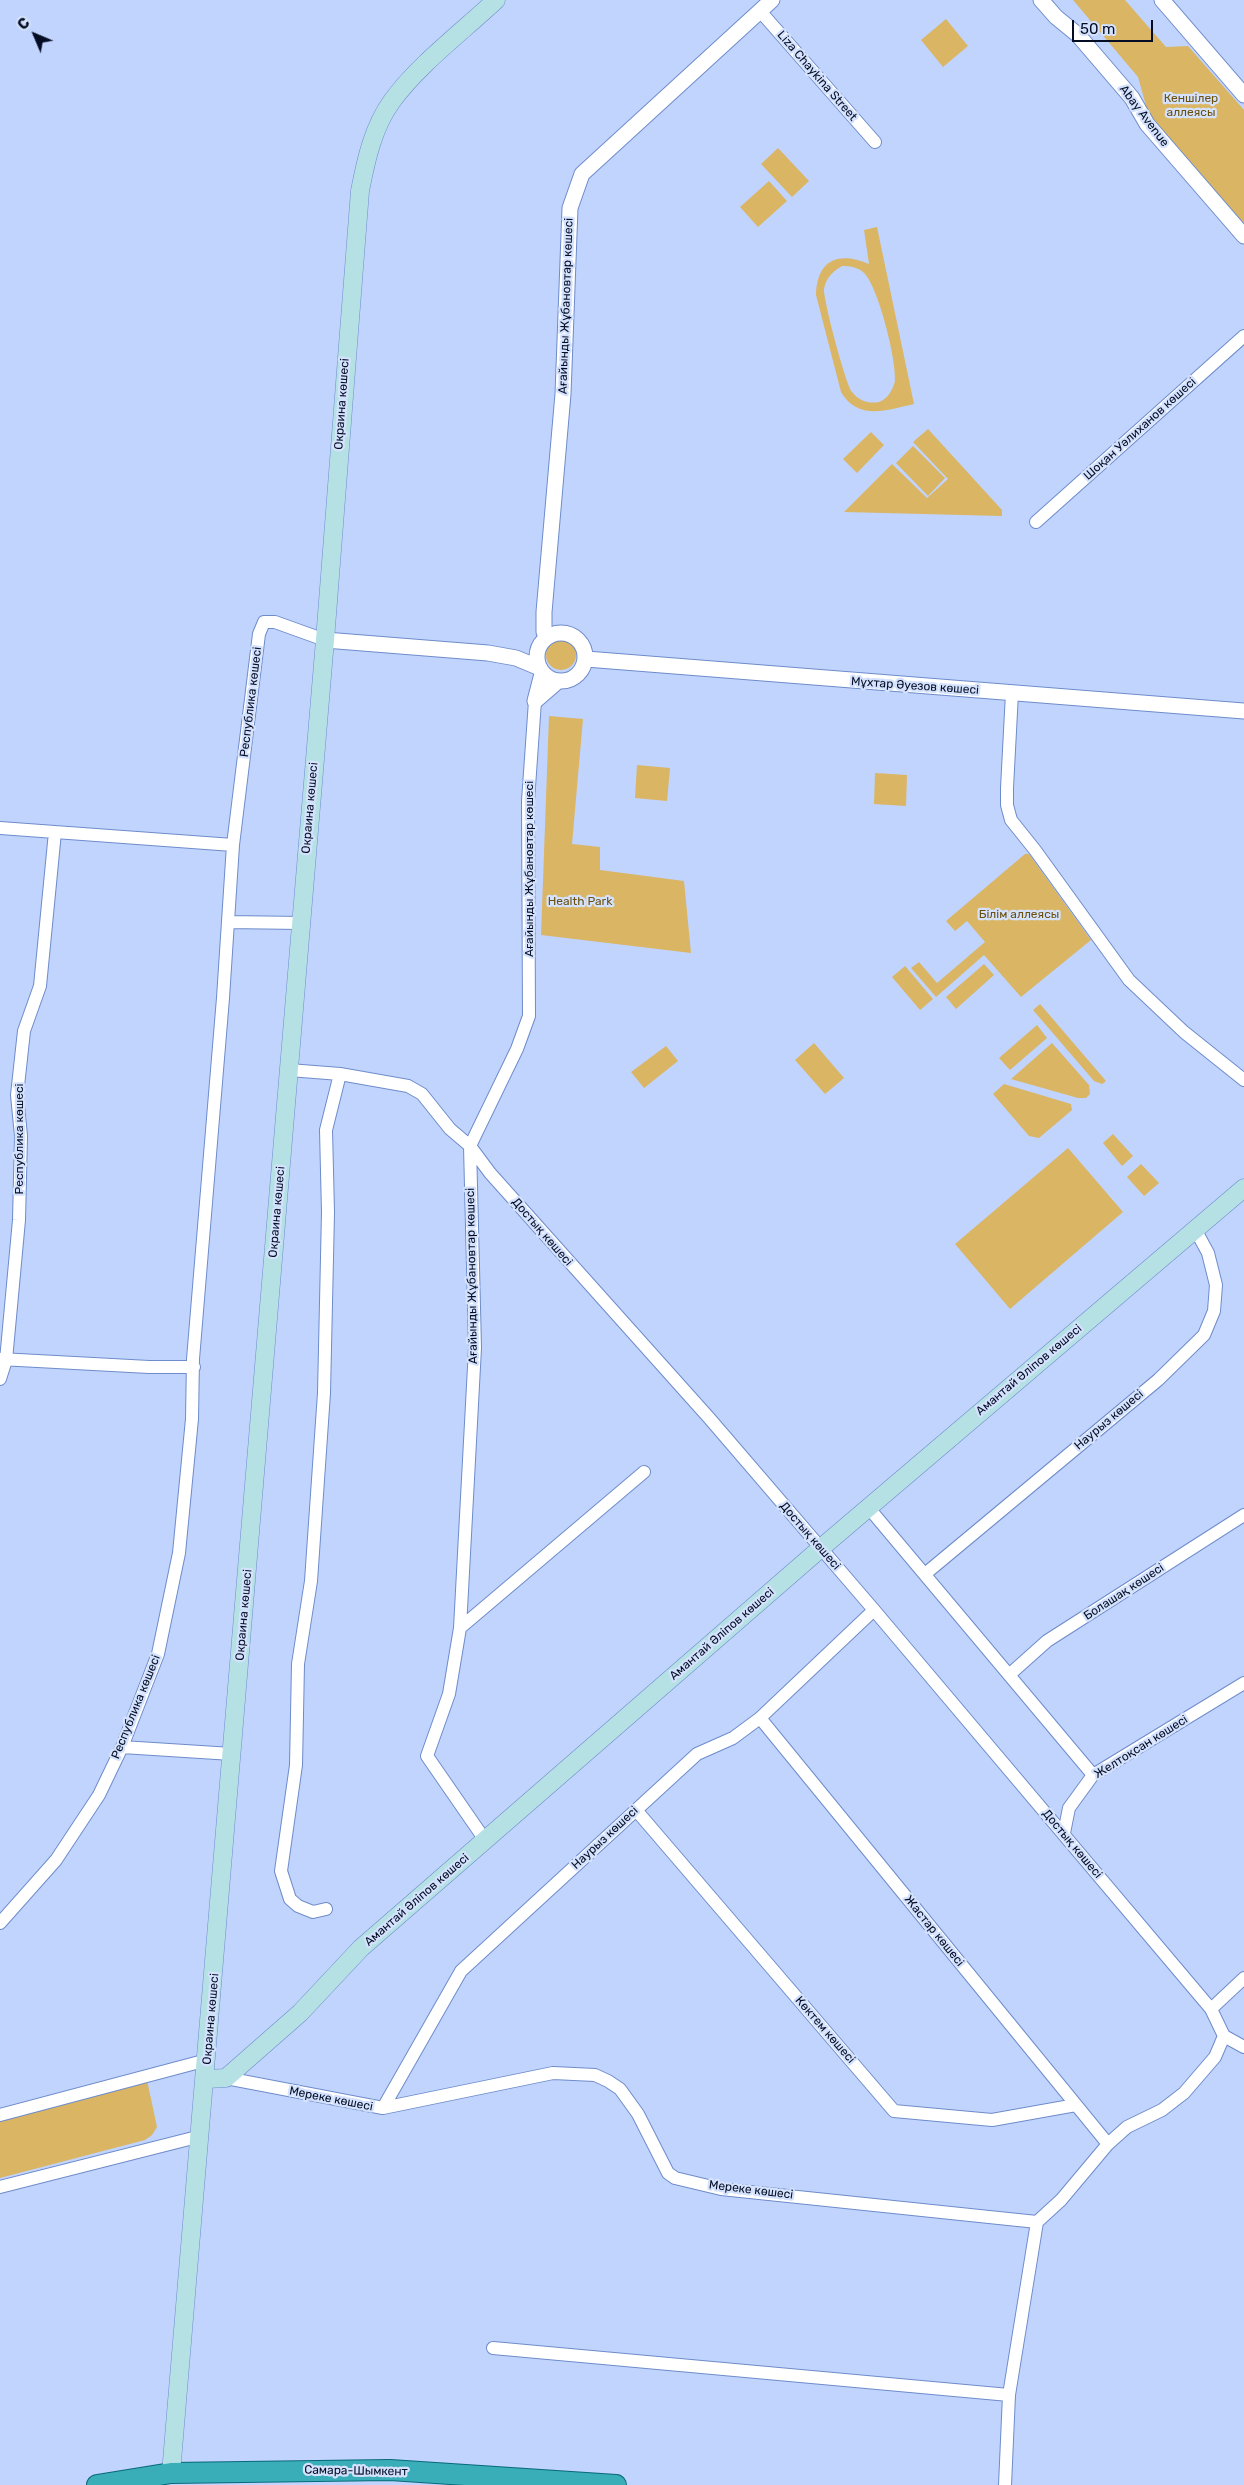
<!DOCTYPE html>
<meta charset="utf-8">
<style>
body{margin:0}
#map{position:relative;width:1244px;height:2485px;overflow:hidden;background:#c1d4fd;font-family:Rubik,sans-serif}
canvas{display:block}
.north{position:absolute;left:10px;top:10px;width:50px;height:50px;-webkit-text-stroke:4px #d4e2fd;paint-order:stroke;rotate:315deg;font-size:14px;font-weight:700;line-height:20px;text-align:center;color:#040d24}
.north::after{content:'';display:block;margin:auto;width:18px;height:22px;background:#040d24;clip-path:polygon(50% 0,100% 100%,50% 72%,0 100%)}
.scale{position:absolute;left:1072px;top:20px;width:81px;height:22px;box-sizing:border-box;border:2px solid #040d24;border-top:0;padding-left:6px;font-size:15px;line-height:18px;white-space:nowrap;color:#040d24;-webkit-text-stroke:4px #d4e2fd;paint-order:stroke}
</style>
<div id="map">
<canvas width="1244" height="2485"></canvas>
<div class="north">С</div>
<div class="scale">50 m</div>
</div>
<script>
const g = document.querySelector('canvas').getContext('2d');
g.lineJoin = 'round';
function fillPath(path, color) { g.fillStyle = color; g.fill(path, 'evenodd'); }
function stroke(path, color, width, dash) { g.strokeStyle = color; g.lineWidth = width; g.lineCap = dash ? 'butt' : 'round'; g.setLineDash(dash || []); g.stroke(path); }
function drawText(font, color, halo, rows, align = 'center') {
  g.font = font + ' Rubik,sans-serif'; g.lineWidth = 4.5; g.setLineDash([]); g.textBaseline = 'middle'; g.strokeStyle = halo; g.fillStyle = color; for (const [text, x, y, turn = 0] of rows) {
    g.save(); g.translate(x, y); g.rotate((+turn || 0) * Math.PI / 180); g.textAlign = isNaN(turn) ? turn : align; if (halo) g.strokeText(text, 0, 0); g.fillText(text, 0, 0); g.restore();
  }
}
const green = new Path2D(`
 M1073 0H1125L1166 47 1188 46 1244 110V224L1148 113 1138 77Z
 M946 19 968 46 943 67 921 40Z
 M778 148 809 181 792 197 761 164Z
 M769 181 787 201 758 227 740 207Z
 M877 227 914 404C887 410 858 421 841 392L816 295C817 259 839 251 869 264L864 230ZM842 266C850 266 857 267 863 272 878 284 897 362 895 381 893 389 888 399 879 402 869 404 859 401 852 392 846 385 823 299 824 289 826 278 832 272 842 266Z
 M928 429 1002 510V516L844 512 892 464 927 498 948 479 913 442Z
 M871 432 884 445 857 473 843 459Z
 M913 446 945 478 928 496 896 463Z
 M546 655a15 15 0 1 1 30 0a15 15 0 1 1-30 0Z
 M549 716 583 719 572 844 600 847V870L684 881 691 953 541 935Z
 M637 765 670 768 667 801 635 798Z
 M875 773 907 775 906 806 874 804Z
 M1025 854H1029L1091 940 1021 997 984 955 936 997 911 968 919 962 937 983 985 942 967 921 955 931 946 921Z
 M984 964 994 975 956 1009 946 997Z
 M905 966 933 999 920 1010 892 977Z
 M1040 1004 1106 1081 1102 1084 1094 1081 1033 1010Z
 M1037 1025 1047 1038 1010 1070 999 1058Z
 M814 1043 844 1078 825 1094 795 1060Z
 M1052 1043 1089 1085 1090 1094 1086 1098H1078L1011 1079Z
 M666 1046 678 1061 644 1088 631 1072Z
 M1004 1084 1071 1104 1072 1110 1039 1138 1029 1136 993 1094Z
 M1113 1134 1133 1156 1122 1166 1103 1143Z
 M1068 1148 1123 1212 1010 1309 955 1244Z
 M1141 1164 1159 1183 1144 1196 1127 1177Z
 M147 2080 157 2127 152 2135 145 2140 0 2178V2117Z`);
const minor = new Path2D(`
 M760 11 875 142
 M1036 522 1244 336
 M1012 693 1007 788V805L1011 820 1035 850 1129 980 1184 1032 1244 1080
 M0 828 233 845
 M228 922 301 923
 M289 1070 340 1074 326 1130 328 1212 324 1393 311 1581 298 1664 296 1765 281 1871 290 1899 298 1906 313 1912 326 1909
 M340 1074 408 1086 422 1094 450 1129 470 1146 490 1173 710 1419 874 1610 1211 2009 1224 2036 1244 2047
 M0 1359 149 1367H194
 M0 1379 6 1360 19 1220 21 1136 17 1095 24 1031 40 986 55 832
 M868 1507 1093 1775
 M925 1574 1158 1380 1204 1335 1214 1311 1216 1285 1208 1253 1195 1229
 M460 1628 644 1472
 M1009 1675 1047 1641 1244 1515
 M760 1718 1108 2144
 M122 1747 232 1754
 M636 1810 894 2111 992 2120 1076 2105
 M1064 1833 1069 1808 1093 1775 1244 1683
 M485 1840 427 1756 449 1694 460 1628 475 1348 470 1146 517 1049 529 1016 528 801 535 701
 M0 1923 56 1860 99 1795 122 1747 158 1654 179 1553 192 1419 193 1359 223 998 233 845 259 634 264 622H275L325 640
 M1211 2009 1244 1978
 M226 2078 383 2108 553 2073 595 2075 608 2081 620 2089 638 2114 668 2173 675 2178 721 2189 1037 2222 1061 2200 1108 2144 1127 2127 1162 2110 1184 2093 1215 2057 1224 2036
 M383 2108 461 1971 697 1754 733 1738 760 1718 874 1610
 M0 2115 207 2060
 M0 2187 201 2136
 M493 2348 1009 2395
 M1005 2485 1009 2395 1037 2222`);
const tertiary = new Path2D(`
 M1041 0 1056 17 1078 35 1132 98 1147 124 1244 236
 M1162 0 1244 95
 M537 657a24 24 0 1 1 48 0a24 24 0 1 1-48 0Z
 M547 636 544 632V612L563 394 570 208 582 174 772 0
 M325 640 488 653 516 658 540 668
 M586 659 1244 711
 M542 674 535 701 558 681`);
const secondary = new Path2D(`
 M206 2079 226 2078 300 2013 361 1948 821 1548 1244 1188
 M171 2473 325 640 360 191C366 160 373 127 392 101 418 65 463 31 496 0`);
const trunk = new Path2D(`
 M97 2485 171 2473 390 2470 616 2485`);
const streetNames = [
 ["Liza Chaykina Street",817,76,49],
 ["Abay Avenue",1144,116,53],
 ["Ағайынды Жұбановтар көшесі",566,306,-88],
 ["Окраина көшесі",342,404,-86],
 ["Шоқан Уәлиханов көшесі",1140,429,-42],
 ["Мұхтар Әуезов көшесі",915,686,4],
 ["Республика көшесі",251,702,-83],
 ["Окраина көшесі",310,808,-85],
 ["Ағайынды Жұбановтар көшесі",530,869,-90],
 ["Республика көшесі",20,1139,-90],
 ["Окраина көшесі",277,1212,-85],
 ["Достық көшесі",542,1232,49],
 ["Ағайынды Жұбановтар көшесі",472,1276,-91],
 ["Амантай Әліпов көшесі",1029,1370,-40],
 ["Наурыз көшесі",1109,1420,-40],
 ["Достық көшесі",810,1536,49],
 ["Болашақ көшесі",1124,1592,-33],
 ["Окраина көшесі",244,1615,-85],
 ["Амантай Әліпов көшесі",722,1634,-41],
 ["Республика көшесі",136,1707,-68],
 ["Желтоқсан көшесі",1141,1747,-32],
 ["Наурыз көшесі",605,1838,-43],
 ["Достық көшесі",1072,1844,50],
 ["Амантай Әліпов көшесі",417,1900,-41],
 ["Жастар көшесі",934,1931,51],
 ["Окраина көшесі",211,2019,-85],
 ["Көктем көшесі",825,2030,49],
 ["Мереке көшесі",331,2099,11],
 ["Мереке көшесі",751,2190,7],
 ["Самара-Шымкент",356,2471,1]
];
const parkNames = [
 ["Кеншілер",1191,99],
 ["аллеясы",1191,113],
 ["Health Park",580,902],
 ["Білім аллеясы",1019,915]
];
fillPath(green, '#dab564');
stroke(minor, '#6e8ccb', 14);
stroke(tertiary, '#6e8ccb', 17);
stroke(secondary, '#6e8ccb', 19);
stroke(trunk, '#076979', 22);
stroke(minor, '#fff', 12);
stroke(tertiary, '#fff', 15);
stroke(secondary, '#b5e1e5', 18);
stroke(trunk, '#3aaeb8', 20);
drawText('12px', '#040d24', '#d4e2fd', streetNames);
drawText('12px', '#6a500e', '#d4e2fd', parkNames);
</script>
